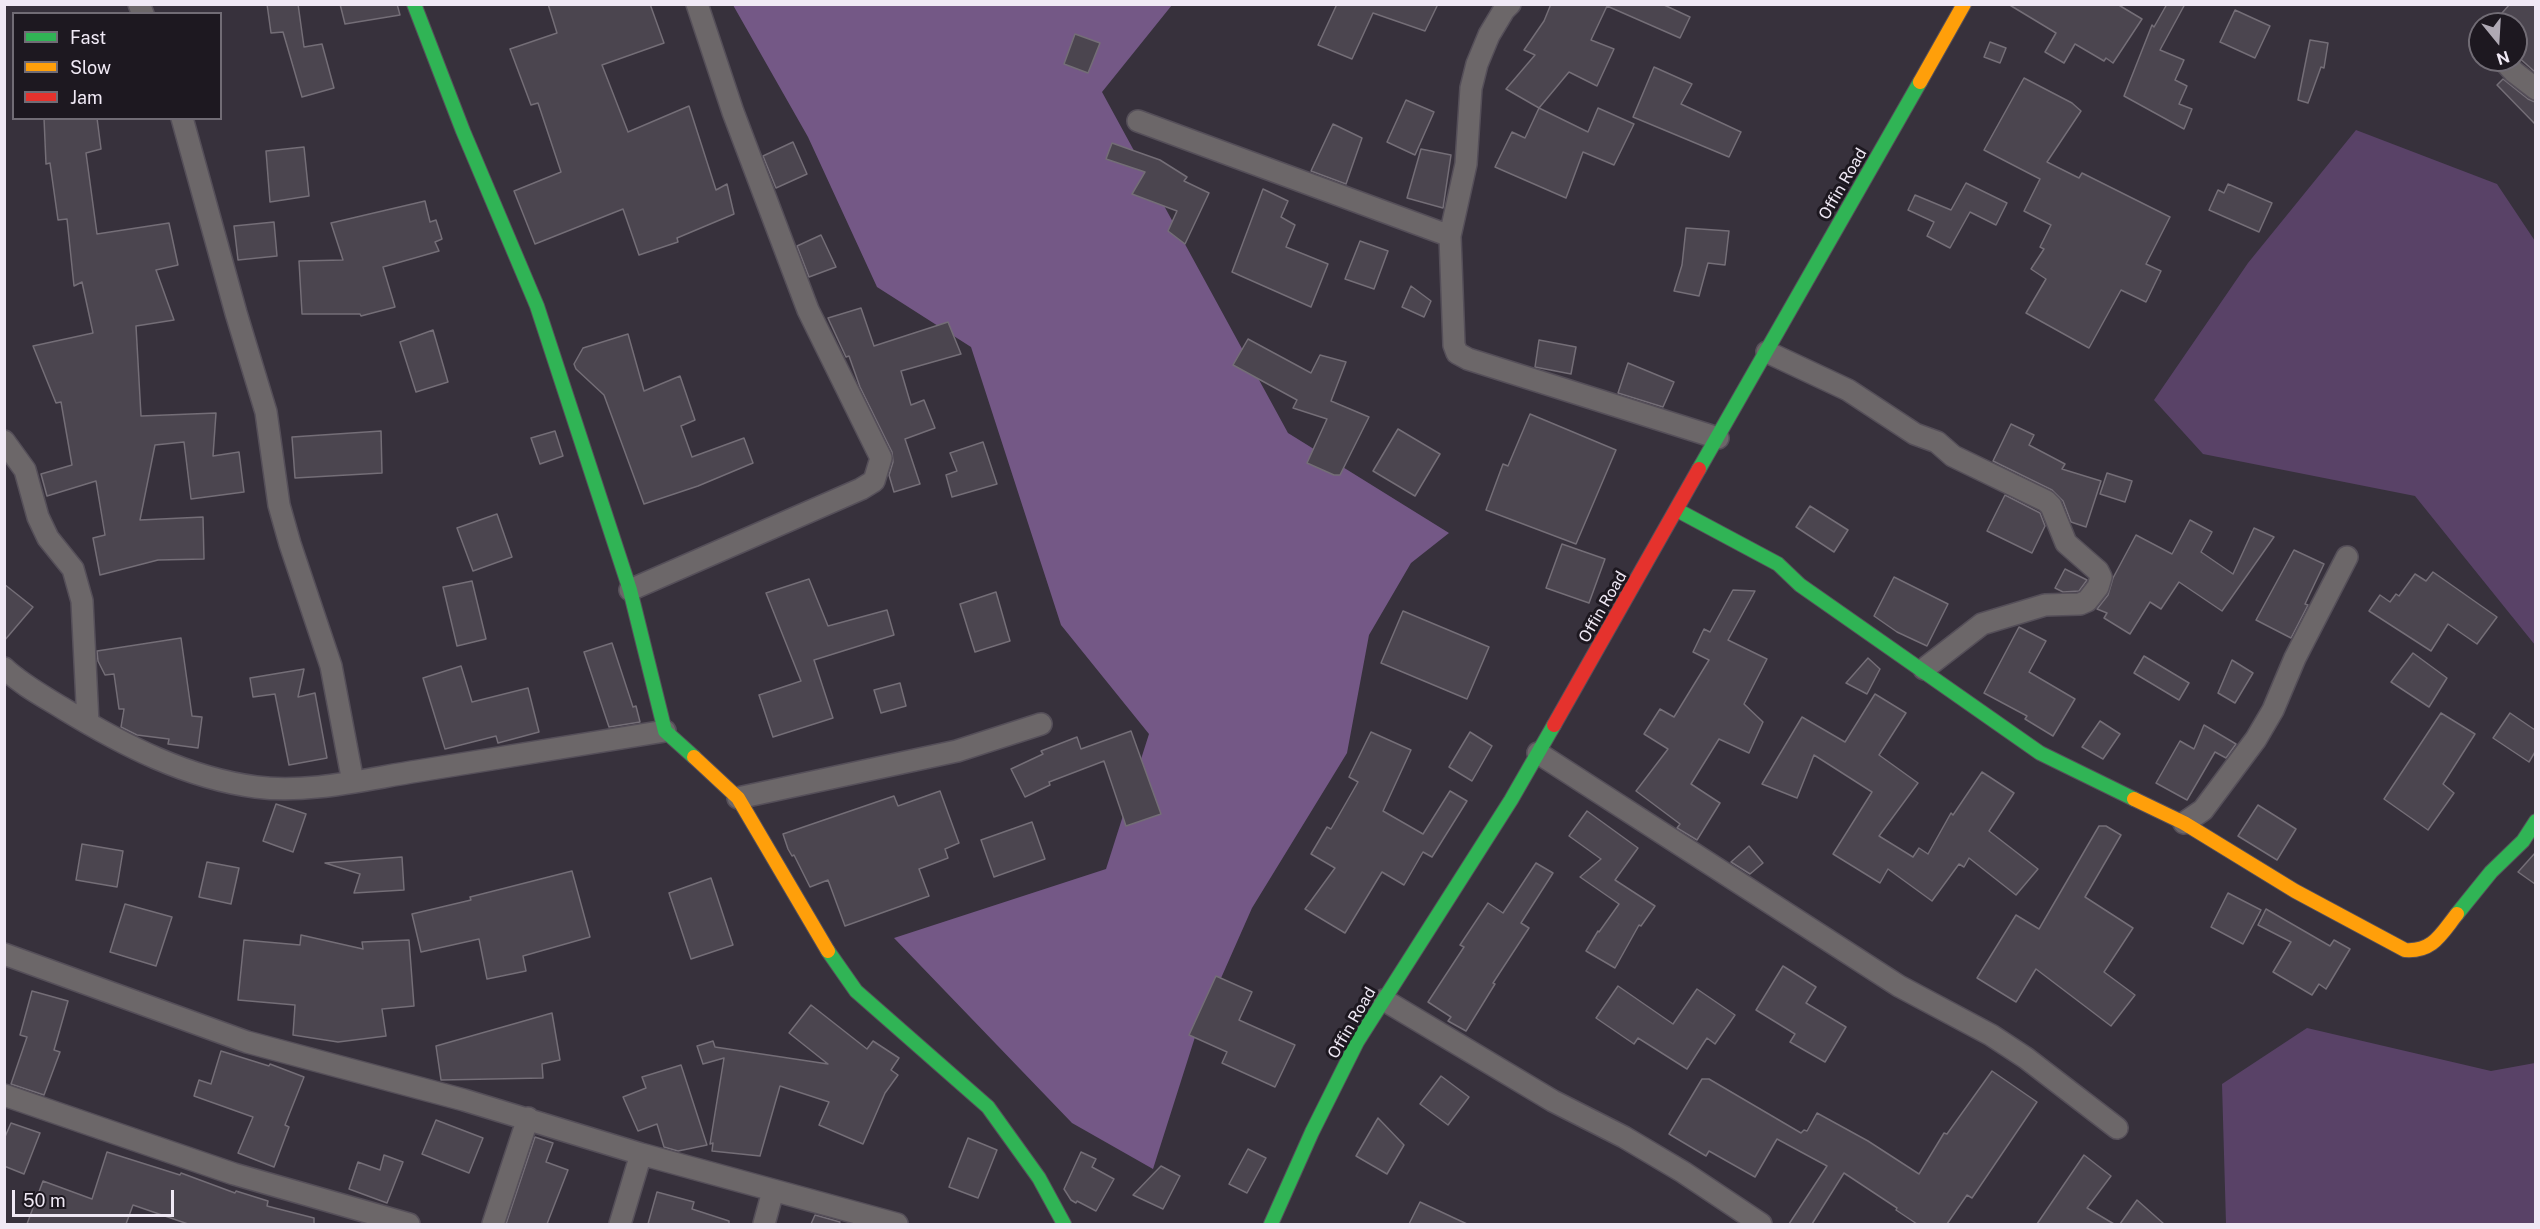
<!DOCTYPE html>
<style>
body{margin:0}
#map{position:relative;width:2540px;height:1229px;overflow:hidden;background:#37313c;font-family:"Public Sans",sans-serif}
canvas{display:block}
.frame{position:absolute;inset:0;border:6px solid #f0e9f5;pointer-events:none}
.legend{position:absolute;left:12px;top:12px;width:210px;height:108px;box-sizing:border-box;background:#1d1820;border:2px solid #716c75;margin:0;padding:8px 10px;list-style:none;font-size:18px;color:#f0e9f5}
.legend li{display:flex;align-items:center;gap:12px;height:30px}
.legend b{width:30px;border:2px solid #716c75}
.north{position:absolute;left:2468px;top:12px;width:60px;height:60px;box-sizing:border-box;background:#1d1820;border:2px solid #716c75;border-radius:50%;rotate:162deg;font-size:16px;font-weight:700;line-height:24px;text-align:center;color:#f0e9f5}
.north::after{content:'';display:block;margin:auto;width:21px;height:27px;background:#afa9b4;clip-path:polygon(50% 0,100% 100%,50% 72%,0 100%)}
.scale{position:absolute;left:12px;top:1190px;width:162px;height:27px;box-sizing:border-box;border:3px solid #f0e9f5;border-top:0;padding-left:8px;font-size:18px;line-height:21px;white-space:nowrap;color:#f0e9f5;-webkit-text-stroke:4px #1d1820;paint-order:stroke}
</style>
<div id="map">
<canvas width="2540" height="1229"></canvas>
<div class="frame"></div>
<ul class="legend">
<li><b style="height:8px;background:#30b455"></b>Fast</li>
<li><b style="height:8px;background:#ff9f0a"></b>Slow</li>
<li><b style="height:8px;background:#e5322d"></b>Jam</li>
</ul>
<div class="north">N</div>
<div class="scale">50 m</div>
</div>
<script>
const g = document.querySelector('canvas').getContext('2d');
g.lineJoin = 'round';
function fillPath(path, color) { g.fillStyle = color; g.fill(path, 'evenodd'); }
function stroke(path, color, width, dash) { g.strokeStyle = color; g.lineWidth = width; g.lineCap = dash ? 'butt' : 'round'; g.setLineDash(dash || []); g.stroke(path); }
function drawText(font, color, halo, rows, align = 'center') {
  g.font = font + ' "Public Sans",sans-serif'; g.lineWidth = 6; g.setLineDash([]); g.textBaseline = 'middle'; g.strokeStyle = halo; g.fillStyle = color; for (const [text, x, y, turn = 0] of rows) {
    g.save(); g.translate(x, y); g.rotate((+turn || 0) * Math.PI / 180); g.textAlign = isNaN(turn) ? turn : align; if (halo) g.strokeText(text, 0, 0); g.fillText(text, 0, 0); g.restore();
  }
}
const green = new Path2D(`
 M2356 130 2497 184 2535 241V645L2415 496 2203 454 2154 400 2248 263Z
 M2307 1028 2491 1071 2535 1063V1224H2226L2222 1084Z`);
const forest = new Path2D(`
 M733 5H1172L1102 92 1288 433 1449 533 1411 563 1369 635 1347 753 1252 908 1195 1037 1153 1169 1072 1123 894 938 1106 869 1149 734 1061 625 971 347 877 287 808 137Z`);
const building = new Path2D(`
 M267 4H298L304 47 322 44 334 88 302 97 283 32 271 33Z
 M340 4H397L400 15 345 24Z
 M548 4H650L664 43 602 65 628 132 689 106 716 190 727 184 734 214 677 238 678 242 639 255 623 209 535 244 514 191 561 172 538 103 531 105 510 49 557 33Z
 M1337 4H1438L1425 31 1373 13 1352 59 1318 45Z
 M1551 4H1662L1690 17 1680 38 1607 6 1591 40 1614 49 1597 86 1569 72 1539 108 1506 89 1535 55 1524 50 1544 21Z
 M2008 4H2117L2142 19 2113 63 2106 58 2104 61 2075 44 2064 63 2045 52 2056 33Z
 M2167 4H2185L2160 50 2184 60 2175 80 2187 86 2179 104 2192 109 2184 129 2124 96 2152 25 2154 27Z
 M2510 4H2535V72L2516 55V51L2525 39 2516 32V24H2507L2502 20V13Z
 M2235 10 2270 26 2255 58 2220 42Z
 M1075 34 1100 43 1088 73 1064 64Z
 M2310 40 2328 43 2324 68 2321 67 2308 103 2298 100Z
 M1990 42 2006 48 2000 63 1984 57Z
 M1654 67 1692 84 1681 104 1741 132 1729 157 1633 117Z
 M2024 78 2072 103 2081 111 2047 162 2079 178 2082 173 2170 217 2146 264 2161 271 2146 302 2121 290 2089 348 2026 313 2046 279 2031 269 2044 249 2040 247 2051 225 2024 211 2040 179 1984 150Z
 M2503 79 2528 99 2535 102V124L2497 85Z
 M1406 100 1434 112 1415 155 1387 142Z
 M1539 108 1588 132 1598 108 1634 124 1614 165 1583 152 1566 198 1495 167 1512 132 1525 138Z
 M44 118H97L101 149 86 153 97 234 169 223 178 265 156 270 174 320 136 326 141 416 216 413 213 456 239 452 244 492 191 499 184 442 155 445 140 520 203 517 204 559 158 560 100 575 93 538 105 535 96 481 47 496 41 474 72 465 61 402 56 403 33 346 93 333 82 282 74 286 67 219 58 220 50 163 46 164Z
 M1333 124 1362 138 1346 184 1311 171Z
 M793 142 807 174 776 188 763 156Z
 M1112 143 1160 160 1187 177 1184 181 1209 193 1185 244 1168 231 1177 211 1132 194 1145 172 1106 159Z
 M304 147 309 196 270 202 266 151Z
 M1421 149 1451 155 1443 208 1407 198Z
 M1966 183 2007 203 1996 225 1970 212 1950 248 1927 236 1934 222 1908 210 1915 195 1951 210Z
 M2228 184 2272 203 2259 232 2209 210 2218 190 2224 193Z
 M1263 189 1288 201 1281 217 1295 225 1286 247 1328 264 1311 307 1232 272Z
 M425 201 430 222 436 220 442 239 435 242 439 251 383 267 395 307 361 316 360 314H302L299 261 343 260 331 223Z
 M274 222 277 256 238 260 234 226Z
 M1686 228 1729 231 1725 265 1708 263 1699 296 1674 291 1682 265Z
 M821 235 836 267 809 277 797 246Z
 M1360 241 1388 251 1374 289 1345 279Z
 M1411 286 1431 301 1424 317 1402 307Z
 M861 308 874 346 948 322 961 354 901 371 911 405 924 400 935 428 905 439 920 484 894 492 889 475 893 462 892 452 860 387 849 356 846 357 828 318Z
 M433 330 448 382 416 392 400 342Z
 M628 334 644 391 680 376 695 420 681 426 692 457 744 438 753 463 698 486 644 504 604 395 576 369 574 364 583 348Z
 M1248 339 1311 373 1320 355 1346 362 1331 401 1369 417 1340 475H1334L1307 463 1327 419 1293 408 1297 400 1233 365Z
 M1539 340 1576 347 1571 374 1535 367Z
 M1628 363 1674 382 1663 407 1618 393Z
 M1530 414 1616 450 1576 544 1486 510 1503 464 1508 466Z
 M2011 424 2034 435 2029 445 2065 464 2062 469 2101 481 2086 527 2071 522 2063 501 2052 490 1993 461Z
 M1398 429 1440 454 1415 496 1373 471Z
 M381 431 382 473 295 478 292 437Z
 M555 431 563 456 540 464 531 438Z
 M983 442 997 484 952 497 946 475 957 471 950 453Z
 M2107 473 2132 481 2125 502 2100 494Z
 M2005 495 2040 513 2045 526 2032 553 1987 531Z
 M1810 506 1848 530 1834 552 1796 527Z
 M497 514 512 557 473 571 457 528Z
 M2190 520 2212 532 2201 552 2233 574 2254 528 2274 537 2222 611 2179 582 2161 609 2150 602 2130 634 2104 618 2107 613 2097 609 2108 595 2113 578 2136 535 2172 554Z
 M1562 544 1605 559 1589 603 1546 588Z
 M2294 550 2324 564 2305 604 2308 605 2291 638 2256 620Z
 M2065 569 2087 580 2079 591 2063 592 2055 588Z
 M2433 572 2497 617 2477 644 2448 624 2431 651 2369 611 2380 595 2390 602 2396 594 2399 596 2415 574 2426 581Z
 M1894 577 1948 604 1927 646 1897 632 1874 616Z
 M809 579 828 626 887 610 894 635 814 660 833 718 773 737 759 695 801 681 766 593Z
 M472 581 486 639 457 646 443 587Z
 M4 584 33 607 4 641Z
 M1733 590 1755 591 1728 640 1767 659 1744 704 1763 722 1749 753 1719 739 1691 784 1720 803 1697 840 1677 828 1680 824 1636 791 1668 749 1644 734 1660 709 1674 717 1709 660 1693 652 1704 629 1710 632Z
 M996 592 1010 641 975 652 960 604Z
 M1403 611 1489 647 1467 699 1381 663Z
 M2019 627 2046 641 2029 672 2075 699 2053 736 2025 719 2027 716 1984 693Z
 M181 638 192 716 202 717 198 748 168 744 169 739 137 735 121 727 124 709H119L114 674 105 675 98 661 97 651Z
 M612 643 633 707 636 706 640 722 609 727 584 652Z
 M2413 653 2447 678 2429 707 2391 682Z
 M2144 656 2189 683 2179 700 2134 673Z
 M1868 658 1880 669 1867 694 1846 683Z
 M2232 660 2253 673 2235 703 2218 693Z
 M461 666 472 702 528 688 539 732 498 743 496 736 445 749 423 678Z
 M304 669 298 697 315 693 327 758 289 765 275 694 253 697 250 678Z
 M900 683 906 706 881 713 874 690Z
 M1875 694 1906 713 1879 755 1918 783 1879 836 1913 857 1919 848 1928 854 1951 813 1953 815 1982 772 2014 793 1989 831 2038 869 2016 895 1969 858 1964 867 1959 864 1932 901 1888 869 1880 883 1833 854 1872 792 1814 755 1797 798 1762 784 1802 717 1845 742Z
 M2441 713 2475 734 2443 784 2454 793 2428 830 2384 799Z
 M2510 713 2535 730V752L2529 762 2493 738Z
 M2100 721 2120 734 2103 759 2082 747Z
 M2204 725 2236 744 2226 758 2215 752 2187 800 2156 783 2180 741 2194 749Z
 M1131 731 1161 814 1126 826 1104 761 1049 782 1050 785 1025 797 1011 769 1043 754 1041 751 1077 737 1081 749Z
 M1371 732 1411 750 1383 811 1423 834 1450 791 1467 801 1432 857 1423 852 1404 885 1382 872 1345 933 1305 909 1335 868 1311 854 1327 827 1331 829 1358 782 1349 777Z
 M1470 732 1492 746 1472 781 1449 767Z
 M940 791 959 843 945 849 948 858 919 869 929 896 845 926 828 880 810 887 794 855 792 856 788 849 783 834 894 796 898 806Z
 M276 804 306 814 293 852 263 841Z
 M2258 805 2296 829 2277 860 2238 836Z
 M1587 811 1638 848 1615 880 1655 906 1641 926 1639 925 1615 968 1586 951 1598 931 1599 932 1619 904 1580 877 1601 859 1569 836Z
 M1032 822 1045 859 994 877 981 840Z
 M2099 826H2106L2121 835 2085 897 2133 928 2104 972 2135 995 2111 1026 2036 969 2016 1002 1977 978 2016 915 2039 929Z
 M82 844 123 851 117 887 76 880Z
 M1749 846 1763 863 1750 874 1731 862Z
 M2535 853V884L2518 872Z
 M402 857 404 890 354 893 360 874 325 863Z
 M207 862 239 868 231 904 199 897Z
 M1536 863 1553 873 1521 923 1529 928 1493 983 1495 984 1466 1031 1448 1021 1451 1017 1428 1002 1464 947 1460 945 1488 903 1503 913Z
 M572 871 590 937 523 956 526 971 487 979 479 939 421 952 412 914 471 900 470 897Z
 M711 878 733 945 691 959 669 893Z
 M2228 893 2261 910 2243 944 2211 927Z
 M125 904 172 917 156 966 110 952Z
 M2266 909 2330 946 2334 940 2350 949 2326 989 2319 984 2312 995 2273 972 2291 942 2258 925Z
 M301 935 363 949 362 942 409 940 414 1006 382 1009 386 1036 338 1042 293 1035 295 1005 238 1000 244 940 300 945Z
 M1783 966 1816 987 1806 1003 1846 1027 1825 1062 1790 1042 1795 1034 1756 1010Z
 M1216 976 1252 992 1239 1020 1295 1045 1275 1087 1222 1063 1227 1052 1189 1035Z
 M1618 986 1673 1024 1697 989 1735 1015 1715 1044 1707 1038 1687 1069 1638 1038 1634 1044 1596 1018Z
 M32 991 68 1001 54 1050 60 1052 44 1095 11 1084 27 1037 20 1035Z
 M811 1005 867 1049 873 1041 899 1058 891 1070 898 1075 885 1093 863 1144 819 1125 829 1102 780 1086 760 1156 712 1151 713 1143 710 1144 724 1058 703 1064 697 1046 713 1041 715 1047 828 1064 789 1033Z
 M552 1013 560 1060 542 1064 543 1078 441 1080 436 1046Z
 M221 1051 269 1066 270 1064 304 1077 285 1125 289 1127 274 1167 238 1153 253 1117 194 1096 199 1080 211 1084Z
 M681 1065 707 1145 678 1151 664 1147 657 1124 638 1131 623 1097 646 1088 642 1077Z
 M1992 1071 2037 1102 1972 1198 1967 1195 1947 1224H1917L1896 1210 1897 1208 1844 1173 1812 1224H1789L1827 1166 1777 1139 1755 1177 1709 1151 1706 1156 1669 1134 1702 1079H1709L1801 1133 1804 1130 1807 1131 1817 1113 1868 1141 1919 1174 1944 1133 1947 1134Z
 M1441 1076 1469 1097 1448 1125 1420 1104Z
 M1378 1118 1404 1145 1387 1174 1356 1156Z
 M436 1120 483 1138 469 1173 422 1154Z
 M11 1123 40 1133 24 1174 4 1166V1139Z
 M535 1137 553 1143 546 1162 568 1170 547 1224H506Z
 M968 1138 997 1150 978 1198 949 1187Z
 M1248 1149 1266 1158 1247 1193 1229 1184Z
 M107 1152 180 1175 181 1173 235 1193 236 1191 268 1201 267 1206 314 1218V1224H188L133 1205 126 1224H27L43 1181 92 1199Z
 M1081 1152 1096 1159 1092 1167 1114 1179 1096 1211 1077 1201 1076 1203 1071 1200 1064 1189Z
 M384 1155 403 1162 387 1203 349 1189 358 1162 380 1170Z
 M2084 1155 2111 1176 2087 1208 2114 1224H2037Z
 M1161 1166 1180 1176 1163 1209 1133 1195Z
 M657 1192 694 1202 692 1209 729 1221V1224H648Z
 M2137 1200 2164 1224H2120Z
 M1420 1202 1467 1224H1409Z
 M815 1215 840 1222 839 1224H811Z`);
const street = new Path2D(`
 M139 4 143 14
 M1510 4 1504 10 1489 35 1477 64 1471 88 1466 164 1450 236 1454 345 1457 353 1468 359 1718 438
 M2503 60 2514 72 2536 89
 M182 118 236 313 266 412 279 505 290 544 331 666 353 782
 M1138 121 1450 236
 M1767 352 1848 390 1915 434 1937 442 1953 456 2046 501 2051 506 2066 543 2098 571 2101 577 2098 587 2087 601 2080 604 2045 605 1982 624 1924 669
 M4 441 25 470 38 517 48 538 73 569 82 601 88 723
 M630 590 861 489 874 481 881 458 808 310 733 112 697 4
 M4 668C22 685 43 696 64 709 123 745 187 778 256 787 309 794 366 779 418 771 501 758 583 744 665 731
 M1538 753 1899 986 1991 1035 2026 1058 2117 1128
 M738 798 957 751 1041 724
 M2184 823 2203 810 2256 739 2273 710 2295 658 2347 557
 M4 954 247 1042 464 1100 641 1154 897 1224
 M1384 1000 1553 1101 1624 1137 1683 1172 1761 1224
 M4 1095 234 1174 409 1224
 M493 1224 528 1118
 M620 1224 641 1154
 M764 1224 773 1191`);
const fast = new Path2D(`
 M414 4 463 131 537 306 630 590 665 731 694 757
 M1699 469 1920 82
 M1677 510 1778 564 1800 585 2040 753 2134 799
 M2457 914 2491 872 2523 841 2536 821
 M828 951 856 991 988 1107 1039 1178 1064 1224
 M1271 1224 1312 1132 1357 1042 1511 800 1554 725`);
const slow = new Path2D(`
 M1920 82 1964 4
 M694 757 738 798 828 951
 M2134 799 2184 823 2295 891 2405 950C2433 952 2441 934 2457 914`);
const jam = new Path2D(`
 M1554 725 1699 469`);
const streetNames = [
 ["Offin Road",1843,184,-60],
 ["Offin Road",1603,607,-60],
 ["Offin Road",1352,1023,-60]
];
fillPath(green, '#594267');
fillPath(forest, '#745886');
fillPath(building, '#4b454f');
stroke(building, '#746e77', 1.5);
stroke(street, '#554f59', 24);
stroke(fast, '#554f59', 16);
stroke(slow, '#554f59', 16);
stroke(jam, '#554f59', 16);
stroke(street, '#6c6769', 21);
stroke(fast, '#30b455', 14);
stroke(slow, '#ff9f0a', 14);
stroke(jam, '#e5322d', 14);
drawText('16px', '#f0e9f5', '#1d1820', streetNames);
</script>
